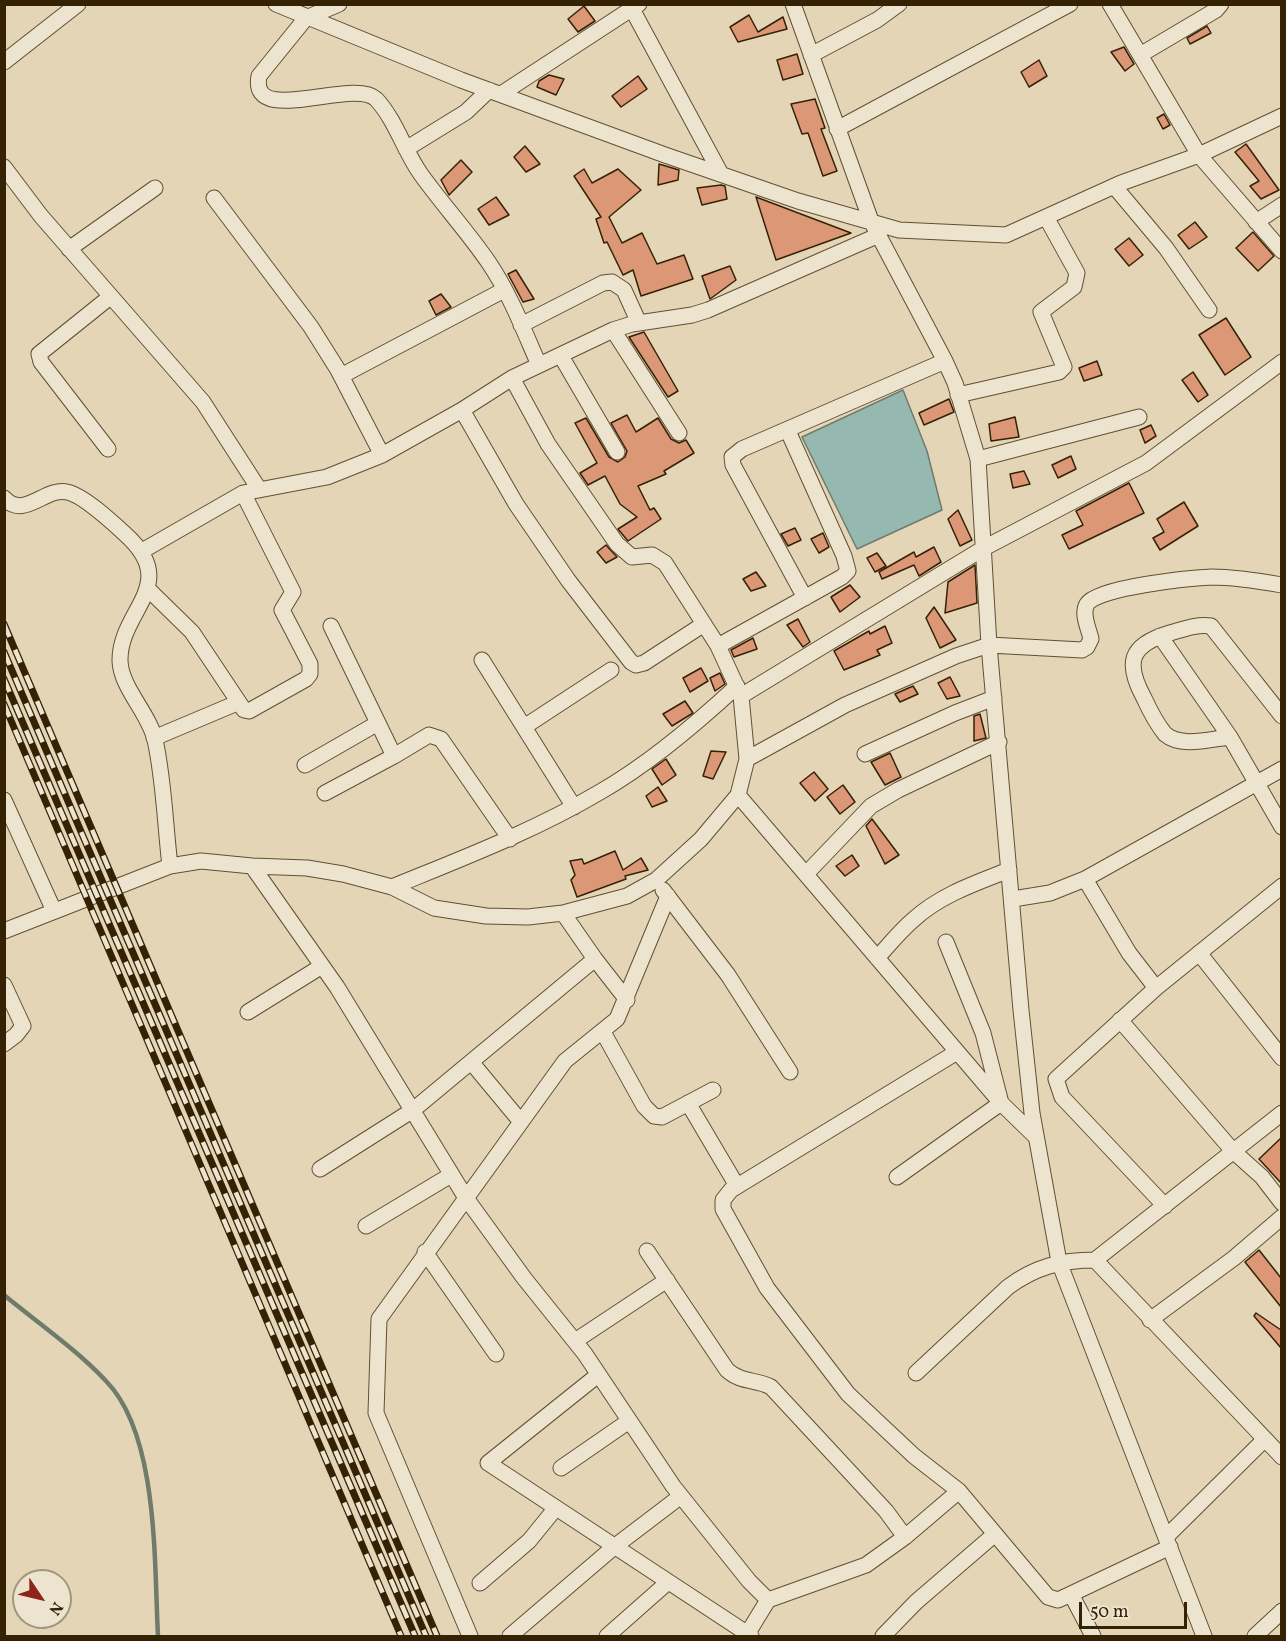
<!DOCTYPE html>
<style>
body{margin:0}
#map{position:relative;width:1286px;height:1641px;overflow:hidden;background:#e4d5b7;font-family:Vollkorn,serif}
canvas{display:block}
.frame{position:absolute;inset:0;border:6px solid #352205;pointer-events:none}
.north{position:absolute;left:12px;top:1569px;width:60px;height:60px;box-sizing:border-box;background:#ede4d0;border:2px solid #a3967f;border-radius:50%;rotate:125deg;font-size:16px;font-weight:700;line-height:24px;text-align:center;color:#352205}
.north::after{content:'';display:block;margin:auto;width:21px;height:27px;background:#8f2418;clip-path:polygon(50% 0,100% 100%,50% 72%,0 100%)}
.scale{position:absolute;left:1079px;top:1602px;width:108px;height:27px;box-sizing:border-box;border:3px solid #352205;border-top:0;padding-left:8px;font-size:18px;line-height:21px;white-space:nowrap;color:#352205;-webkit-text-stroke:4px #ede4d0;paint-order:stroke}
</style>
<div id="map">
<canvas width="1286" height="1641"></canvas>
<div class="frame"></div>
<div class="north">N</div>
<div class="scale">50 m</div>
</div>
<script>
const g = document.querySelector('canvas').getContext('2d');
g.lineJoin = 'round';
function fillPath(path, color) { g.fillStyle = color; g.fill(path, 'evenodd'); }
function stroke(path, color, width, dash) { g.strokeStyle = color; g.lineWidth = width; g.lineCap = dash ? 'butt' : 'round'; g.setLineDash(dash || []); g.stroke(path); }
const water = new Path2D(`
 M903 390 927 451 942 510 857 549 802 437Z`);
const stream = new Path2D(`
 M4 1295C38 1323 76 1349 106 1381 159 1435 154 1564 158 1636`);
const building = new Path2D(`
 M584 6 595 21 578 32 568 19Z
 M749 15 758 32 783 17 787 29 738 42 730 27Z
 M1207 26 1211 33 1190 44 1187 38Z
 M1124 47 1134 64 1125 71 1111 52Z
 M797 54 803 74 783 80 777 60Z
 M1039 60 1047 76 1029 87 1021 72Z
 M549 75 564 79 556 95 537 87 539 81Z
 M638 76 647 89 621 107 612 96Z
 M815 99 825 128 821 129 837 171 823 176 808 133 802 134 791 104Z
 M1164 114 1170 125 1163 129 1157 118Z
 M1246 144 1279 190 1261 199 1250 186 1259 181 1235 152Z
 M525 146 540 164 526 172 514 157Z
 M461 160 472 172 449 195 441 180Z
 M659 164 679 170 678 180 658 185Z
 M584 169 592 183 618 169 641 190 609 217 622 243 642 233 657 264 684 255 693 279 641 296 633 270 623 275 607 242 604 243 596 219 601 217 574 176Z
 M721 185 725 186 727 199 702 205 697 188Z
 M496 197 509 215 489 225 478 209Z
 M756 197 851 233 776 260Z
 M1195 222 1207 237 1189 249 1178 235Z
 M1253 232 1274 256 1258 271 1236 248Z
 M1129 238 1143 255 1129 266 1115 249Z
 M730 266 736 280 710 299 702 276Z
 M516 270 534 299 523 302 508 274Z
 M441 294 451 307 436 315 429 301Z
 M1226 318 1251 357 1225 375 1199 335Z
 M644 332 678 391 668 397 629 337Z
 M1097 361 1102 375 1084 381 1079 368Z
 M1193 372 1208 395 1198 402 1182 380Z
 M949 399 954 412 924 425 919 413Z
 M627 415 636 432 658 418 671 439 679 443 686 440 694 453 664 471 666 474 638 486 650 510 654 508 661 519 628 541 618 529 637 517 620 504 605 476 588 485 580 473 597 463 575 423 586 418 609 457 618 462 625 457 627 451 611 423Z
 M1015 417 1019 437 991 441 989 424Z
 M1151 425 1156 436 1145 443 1140 430Z
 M1071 456 1076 469 1058 478 1052 465Z
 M1024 471 1030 484 1013 488 1010 474Z
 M1129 483 1144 513 1069 549 1062 535 1083 525 1076 511Z
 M1184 502 1198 526 1160 550 1153 538 1164 532 1157 519Z
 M958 510 972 540 960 546 948 519Z
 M795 528 801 540 788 546 781 534Z
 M823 533 829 547 819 553 811 539Z
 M606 545 617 557 606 563 597 552Z
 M934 547 941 562 919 576 914 565 882 579 879 572 914 552 916 557Z
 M877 553 886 566 875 572 867 558Z
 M975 565 977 603 945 613 948 582Z
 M756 572 766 586 751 591 743 579Z
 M850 585 860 597 840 612 831 597Z
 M934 607 956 640 940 648 926 618Z
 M798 619 810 642 803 647 787 625Z
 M885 626 892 643 877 650 880 655 844 670 834 651 869 631 870 634Z
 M753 638 757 649 734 657 731 650Z
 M701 668 708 681 690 692 683 678Z
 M720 673 725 684 715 691 710 678Z
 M950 677 960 696 947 699 938 683Z
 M913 686 918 694 900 702 895 694Z
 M685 701 693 713 672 726 663 714Z
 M980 714 986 738 974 741V716Z
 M711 751 726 752 713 779 703 776Z
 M890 753 901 777 885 785 871 762Z
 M666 759 676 775 662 785 652 769Z
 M814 772 828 789 815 801 800 783Z
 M843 785 855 802 840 814 827 797Z
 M658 787 667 801 652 807 646 796Z
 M872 819 899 855 885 864 866 826Z
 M615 851 623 870 641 858 648 870 625 876 626 879 577 897 571 880 575 875 570 861 582 859 584 864Z
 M852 855 859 866 845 876 836 866Z
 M1281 1138V1183L1259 1159Z
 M1259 1250 1281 1278V1307L1245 1262Z
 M1256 1313 1281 1330V1348L1254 1316Z`);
const minor = new Path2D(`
 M276 4 461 80 665 155 798 201 899 230 1006 235 1121 183 1199 155 1282 116
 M339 4 306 18 259 76C249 128 354 77 376 99 395 119 404 150 420 173 442 204 468 232 489 263 510 294 524 331 539 365
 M793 4 871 221 945 361 955 383 978 459 989 645 1021 1010 1032 1113 1059 1262 1204 1636
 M1110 4 1199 155 1282 251
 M632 9 721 174
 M811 55 877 20 899 4
 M1140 55 1216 10 1221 4
 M4 62 78 4
 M501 94 639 4
 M837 129 1070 4
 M406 149 466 112 489 90
 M4 167 41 216 203 402 259 489
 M1114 186 1166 248 1209 310
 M214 198 311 327 338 370 382 455
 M1256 222 1282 205
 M69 249 155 188
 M521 325 603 283 612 282 624 290 639 323
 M613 330 679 433
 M561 356 617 452
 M341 376 504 290
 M512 378 548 444 617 544 632 557 652 555 665 563 718 646 741 696
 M958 395 1059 372 1064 367 1041 312 1074 287 1077 273 1046 217
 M462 410 516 504 568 580 631 662 636 665 644 663 704 624
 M108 449 41 362 39 354 110 297
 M978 459 1139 417
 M4 498C24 520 45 487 67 492 83 495 112 522 125 534 182 585 119 610 120 661 121 688 149 713 155 740 164 780 165 824 170 866
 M142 551 243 493 327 477 382 455 462 410 512 378 613 330 632 324 692 315 708 310 879 235
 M148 589 192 632 244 710 249 711 306 679 310 674V664L282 610 293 592 243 493
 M805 598 733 465 732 457 742 449 945 361
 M331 626 394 756 429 735 441 739 510 839
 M1160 636 1230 737 1282 827
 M718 646 842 577 848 571 844 556 788 431
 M482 660 574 807
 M524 727 611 670
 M1230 737C1210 739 1181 748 1165 734 1156 723 1150 711 1144 698 1125 663 1129 645 1170 633 1184 629 1196 624 1211 626L1282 716
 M154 738 237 703
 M865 754 955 713 994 698
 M747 759 845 705 956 656 989 645 1082 650 1087 647 1091 639C1089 629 1081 614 1087 604 1098 587 1191 578 1212 577 1235 577 1259 581 1282 585
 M305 765 378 723
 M325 793 394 756
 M738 795 1001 1103 1036 1137
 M4 800 54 911
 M252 866 337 987 466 1198 524 1278 585 1354 673 1486 749 1581 768 1600 746 1636
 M806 874 871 806 898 790 999 742
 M1085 879 1129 953 1156 988
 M392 887C463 858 534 831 600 792 649 764 696 724 737 686
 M663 890 728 975 790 1072
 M1013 899 1050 893 1085 879 1282 769
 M563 913 595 959 627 1000
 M4 931 170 866 201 861 252 866 307 868 343 874 392 887 434 908 486 916 528 917 563 913 627 896 656 880 701 839 738 795 747 759 741 696 984 548 1146 463 1282 362
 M1199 953 1282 1058
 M877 958C889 945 900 931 913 920 940 895 976 883 1009 870
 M4 985 23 1026 16 1035 4 1044
 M248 1012 322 966
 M1120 1020 1233 1151 1262 1177 1282 1203
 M603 1032 644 1106 654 1116 662 1117 713 1090
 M957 1052 731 1190 723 1200V1209L767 1288 848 1394 914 1456 959 1491 1048 1597 1058 1600 1071 1594
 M472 1063 521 1122
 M688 1103 737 1186
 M320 1169 413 1110 595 959
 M897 1177 1001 1103 983 1033 946 942
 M1165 1206 1062 1097 1056 1079 1156 988 1282 886
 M366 1226 451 1175
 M647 1251 727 1370C741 1383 756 1379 771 1387L886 1511 905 1537
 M425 1252 496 1354
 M1095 1260 1282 1457
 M1150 1320 1234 1258 1282 1217
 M575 1341 667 1280
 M916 1373 1008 1287C1035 1267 1061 1260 1095 1260L1282 1113
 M598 1375 488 1463 751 1636
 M561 1468 629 1421
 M1166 1537 1264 1440
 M480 1583 529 1541 555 1509
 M768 1600 866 1565 905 1537 959 1491
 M470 1636 376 1413 379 1319 565 1061 617 1019 668 896
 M510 1636 614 1547 681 1496
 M607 1636 667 1583
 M883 1636 916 1602 995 1534
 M1093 1636 1071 1594 1170 1547
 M1255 1636 1282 1611`);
const rail = new Path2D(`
 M4 624 437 1636
 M4 652 426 1636
 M4 679 415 1636
 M4 704 401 1636`);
fillPath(water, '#95b8b1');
stroke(water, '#6f7c6c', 1.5);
stroke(stream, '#6f7c6c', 4.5);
fillPath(building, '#db9776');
stroke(building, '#352205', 1.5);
stroke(minor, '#614f32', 17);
stroke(minor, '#ede4d0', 15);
stroke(rail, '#352205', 7);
stroke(rail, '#ede4d0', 4.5, [14]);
</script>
